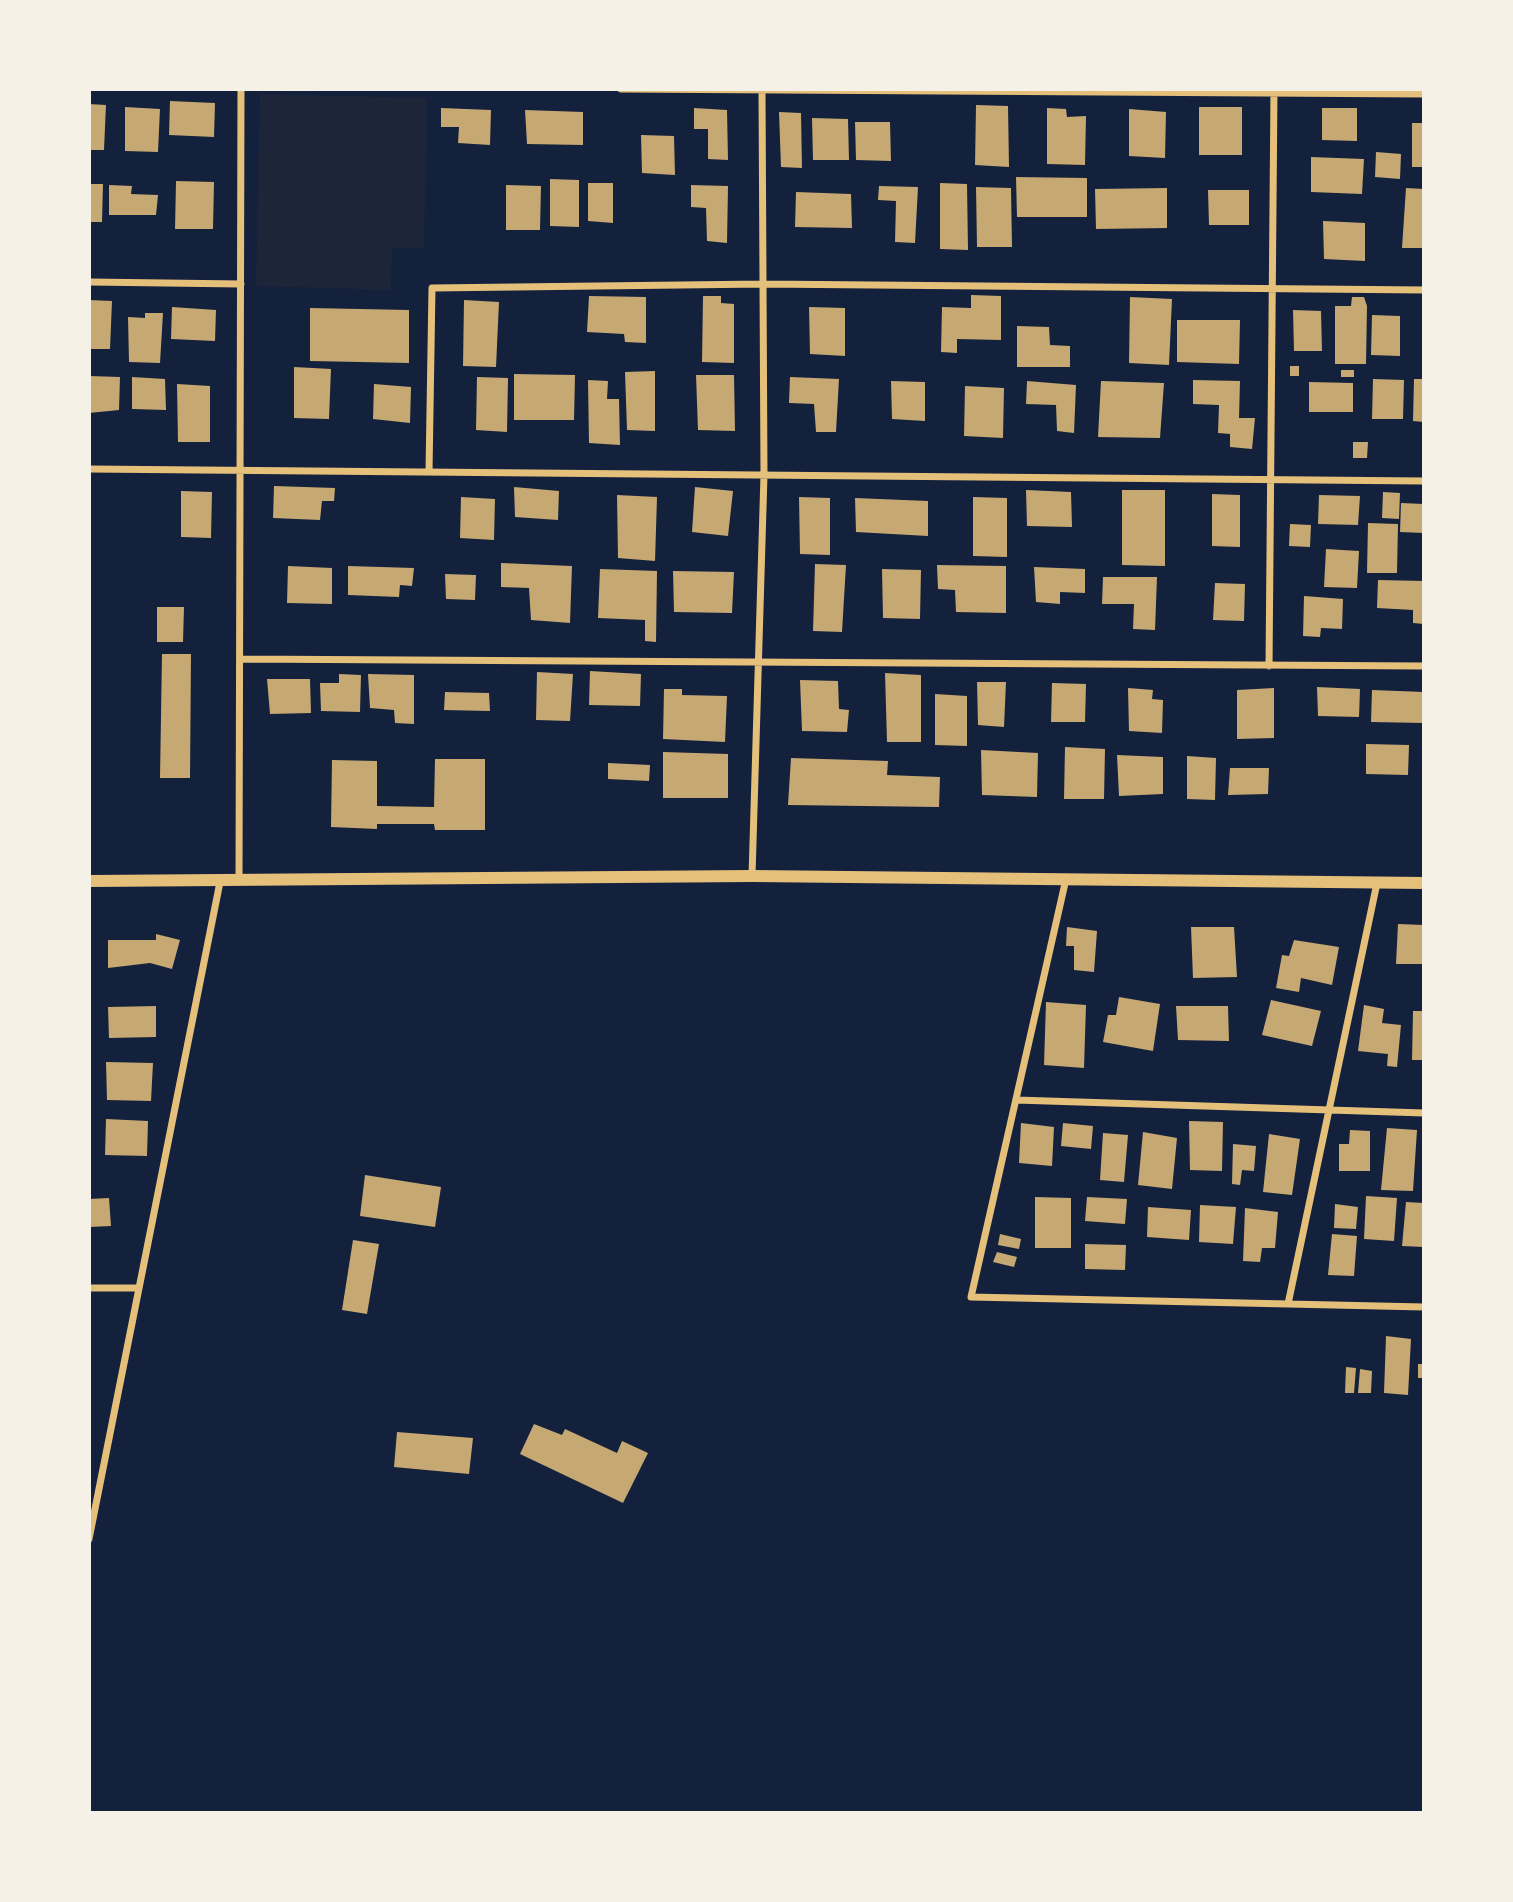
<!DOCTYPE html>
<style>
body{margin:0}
#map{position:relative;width:1513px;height:1902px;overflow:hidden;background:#14213d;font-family:Barlow,sans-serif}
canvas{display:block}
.frame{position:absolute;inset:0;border:91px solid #f6f1e7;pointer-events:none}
</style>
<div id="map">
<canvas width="1513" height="1902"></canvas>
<div class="frame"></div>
</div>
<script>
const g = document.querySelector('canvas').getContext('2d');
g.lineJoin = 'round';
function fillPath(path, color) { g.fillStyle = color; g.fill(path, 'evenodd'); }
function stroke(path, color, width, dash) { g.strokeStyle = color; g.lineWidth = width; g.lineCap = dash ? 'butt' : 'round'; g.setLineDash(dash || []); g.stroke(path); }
const green = new Path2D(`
 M260 94 427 98 424 248H392L391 290 256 286Z`);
const building = new Path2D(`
 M170 101 215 103 214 137 169 135Z
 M89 104 106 105 104 150H89Z
 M976 105 1008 106 1009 167 975 165Z
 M125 107 160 109 158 152 125 151Z
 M1199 107H1242V155H1199Z
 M441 108 491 110 490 145 458 143 459 127H441Z
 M694 108 727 110 728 160 708 159V129H694Z
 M1047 108 1066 109 1067 117 1086 116 1085 165 1047 164Z
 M1322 108H1357V141L1322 140Z
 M1129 109 1166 112 1165 158 1129 156Z
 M525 110 583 112V145L527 144Z
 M779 112 801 113 802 168 781 167Z
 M812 118 848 119 849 160H813Z
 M855 122H890L891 161 856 160Z
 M1412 123H1424V167H1412Z
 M641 135 674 136 675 175 642 173Z
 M1376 152 1401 154 1400 179 1375 177Z
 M1311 157 1364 159 1362 194 1311 192Z
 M1016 177 1087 178V217H1017Z
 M550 179 579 180V227L550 226Z
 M176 181 214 182 213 229H175Z
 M588 183H613V223L588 221Z
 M940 183 967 184 968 250 940 249Z
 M89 184H103L102 222H89Z
 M109 185 132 186 131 194 158 195 156 215H109Z
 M506 185 541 186 540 230H506Z
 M691 185 728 186 727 243 707 241 706 208 691 207Z
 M879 186 918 187 915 243 895 242 896 201 878 200Z
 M976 187 1011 188 1012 247H977Z
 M1167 188V228L1096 229 1095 189Z
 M1406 188 1424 189V248H1402Z
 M1208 190H1249V225H1209Z
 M796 192 851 194 852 228 795 227Z
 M1323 221 1365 223V261L1324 259Z
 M971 295 1001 296V340L957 339V353L941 352 942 307 971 308Z
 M589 296 646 297V343L625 342 624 334 587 332Z
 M703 296H721V303L734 304V363L702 362Z
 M1130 297 1172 299 1169 365 1129 363Z
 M1352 297H1364L1367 306 1366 364H1335V306H1351Z
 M89 300 112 301 110 349H89Z
 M464 300 499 302 496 367 463 366Z
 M172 307 216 310 215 341 171 339Z
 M809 307 845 308V356L810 354Z
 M310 308 409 310V363L310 361Z
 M1293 310 1321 311 1322 351H1294Z
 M145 313H163L160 363 129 362 128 317 145 318Z
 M1372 315 1400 316V356L1371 355Z
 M1177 320H1240L1239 364 1177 362Z
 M1017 326 1049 327 1050 345 1070 346V367H1017Z
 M1290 366H1299V376H1290Z
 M294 367 331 369 329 419 294 418Z
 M1341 370H1354V377H1341Z
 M655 371V431L627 430 625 372Z
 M514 374 575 375 574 420H514Z
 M696 375H734L735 431 698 430Z
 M89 376 120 377 119 410 89 413Z
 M132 377 165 379 166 410 132 409Z
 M477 377 508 378 507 432 476 430Z
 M790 377 839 379 836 432H816L814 404 789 403Z
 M1373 379 1404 380 1403 419H1372Z
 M1414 379H1424V422L1413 421Z
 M588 380 608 381 607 399H619L620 445 589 443Z
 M1193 380 1240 381 1239 418H1255L1252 449 1230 447V434L1218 433 1219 405 1193 404Z
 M891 381 925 382V421L892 419Z
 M1027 381 1076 385 1074 433 1057 431 1056 405 1026 404Z
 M1101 381 1164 383 1160 438 1098 437Z
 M1309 382 1353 383V412H1309Z
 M177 384 210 386V442H178Z
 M374 384 411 387 410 423 373 419Z
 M965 386 1004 388 1003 438 964 436Z
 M1353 442H1368L1367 458H1353Z
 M274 486 335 488 334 501H322L320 520 273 518Z
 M514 487 559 491 558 520 515 517Z
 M695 487 733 491 728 536 692 532Z
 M1026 490 1071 492 1072 527 1027 526Z
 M1122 490H1165V566L1122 565Z
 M181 491 212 492 211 538 181 537Z
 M1383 492 1400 493 1399 519 1382 518Z
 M1212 494 1240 495V547L1212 546Z
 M617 495 657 497 655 561 618 558Z
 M1319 495 1360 496 1358 525 1318 524Z
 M461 497 495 499 494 540 460 538Z
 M799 497 830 498V555L800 554Z
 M973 497 1007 498V557L973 556Z
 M855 498 928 501V536L856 532Z
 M1401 503 1424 504V533L1400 532Z
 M1368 523 1398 524 1397 573H1367Z
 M1290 524 1311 525 1310 547 1289 546Z
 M1326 549 1359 551 1357 588 1324 587Z
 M501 563 572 566 570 623 531 620 529 588 501 587Z
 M815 564 846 565 842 632 813 631Z
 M937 565 1006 566V613L956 612 955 590 938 589Z
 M288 566 332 568V604L287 603Z
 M348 566 414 568 412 586 400 585 399 597 348 595Z
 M1034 567 1085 569V593L1060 592V604L1036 602Z
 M600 569 657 571 656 642 645 641V620L598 618Z
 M882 569 921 570 920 619 883 618Z
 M673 571 734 572 732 613 674 612Z
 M445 574 476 575 475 600 446 599Z
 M1103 577H1157L1155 630 1133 629 1134 604H1102Z
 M1378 580 1424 581V624L1413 623V610L1377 608Z
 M1215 583 1245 584 1244 621 1213 620Z
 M1304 596 1343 599 1342 629 1321 628 1320 637 1303 636Z
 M157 607H184L183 642H157Z
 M162 654H191L190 778H160Z
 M590 671 641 674 640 706 589 705Z
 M537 672 573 674 570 721 536 720Z
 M885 673 921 675V742H887Z
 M339 674 361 675 360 712 321 711 320 683H339Z
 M368 674 414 675V724L395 723 394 710 370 708Z
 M267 679H310L311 713 270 714Z
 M800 680 838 681 839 709 849 710 847 732 802 731Z
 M977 682H1006L1004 727 978 725Z
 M1052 683 1086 684 1085 722H1051Z
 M1317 687 1360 689 1359 717 1318 716Z
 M1128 688 1153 690 1152 699 1163 700 1162 733 1129 731Z
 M1274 688V738L1237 739V690Z
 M664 689H682V695L727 696 725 742 663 739Z
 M1372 690 1424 692V723L1371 722Z
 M445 692 489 693 490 711 444 710Z
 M935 694 967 696V746L935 745Z
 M1366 744 1409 745 1408 775 1366 774Z
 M1065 747 1105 749 1104 799H1064Z
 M981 750 1038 753 1037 797 982 795Z
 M663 752 728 754V798H663Z
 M1117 755 1163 757V794L1119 796Z
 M1187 756 1216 758 1215 800 1187 799Z
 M791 758 888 761 887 775 940 777 939 807 788 805Z
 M435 759H485V830H435L434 824H377V829L331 827 332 760 377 761V806L434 807Z
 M608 763 650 765 649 781 608 779Z
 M1230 768H1269L1268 794 1228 795Z
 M1398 924 1424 925V964H1396Z
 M1067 927 1097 931 1094 972 1074 970V946H1066Z
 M1191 927H1234L1237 977 1193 978Z
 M156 934 180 940 172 969 150 963 108 968V940H156Z
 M1294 940 1339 947 1332 985 1301 978 1299 992 1276 988 1282 955 1289 956Z
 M1119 997 1160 1004 1153 1051 1103 1042 1108 1015H1116Z
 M1271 1000 1321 1011 1312 1046 1262 1035Z
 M1046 1002 1086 1005 1084 1068 1044 1065Z
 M1364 1005 1384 1009 1382 1023 1401 1025 1397 1067 1387 1066 1388 1054 1358 1051Z
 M156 1006V1037L109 1038 108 1007Z
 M1176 1006H1228L1229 1041 1178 1040Z
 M1413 1011H1424V1060H1412Z
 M106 1062 153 1063 151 1101 107 1100Z
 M106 1119 148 1121 147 1156 105 1155Z
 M1189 1121 1223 1122 1222 1171 1190 1170Z
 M1021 1123 1054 1127 1052 1166 1019 1163Z
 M1063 1123 1093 1126 1091 1149 1061 1146Z
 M1387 1128 1417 1130 1413 1191 1381 1190Z
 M1350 1130 1370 1131V1171H1339V1144H1349Z
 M1143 1132 1177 1138 1172 1189 1138 1185Z
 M1103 1133 1128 1135 1124 1182 1100 1180Z
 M1269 1134 1300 1139 1292 1195 1263 1192Z
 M1233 1144 1256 1146 1254 1171 1242 1170 1240 1185 1232 1184Z
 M365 1175 441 1187 435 1227 360 1216Z
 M1366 1196 1397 1198 1394 1241 1364 1239Z
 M1035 1197 1071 1198V1248H1035Z
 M1087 1197 1127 1199 1125 1224 1085 1221Z
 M109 1198 111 1226 89 1227V1199Z
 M1406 1202 1424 1203V1247L1402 1246Z
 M1335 1204 1358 1207 1356 1229 1334 1228Z
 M1200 1205 1236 1207 1233 1244 1199 1242Z
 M1148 1207 1191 1210 1189 1240 1147 1237Z
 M1245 1208 1278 1212 1275 1248H1262L1260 1262 1243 1261Z
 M1000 1234 1021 1239 1019 1249 998 1245Z
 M1332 1234 1357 1236 1354 1276 1328 1275Z
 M353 1240 379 1244 367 1314 342 1310Z
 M1085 1244 1126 1245 1125 1270 1085 1269Z
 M997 1252 1017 1257 1014 1267 993 1262Z
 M1386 1336 1411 1339 1408 1395 1384 1393Z
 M1418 1364H1424V1378H1418Z
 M1346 1367 1356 1368 1354 1393H1345Z
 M1360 1369 1372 1371 1371 1393H1358Z
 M534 1424 562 1435 565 1429 617 1453 622 1441 648 1453 623 1503 520 1454Z
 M397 1432 473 1438 469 1474 394 1467Z`);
const minor = new Path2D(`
 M621 89 1424 94
 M89 282 241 284
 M89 469 1424 481
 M429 472 432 288 763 284 1424 290
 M240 659 1424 666
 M1269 666 1274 90
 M752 876 764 475 762 90
 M1066 879 971 1297 1424 1307
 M239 881 241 89
 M1016 1100 1424 1113
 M89 1288H139
 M1288 1304 1377 883
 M89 1539 220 882`);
const tertiary = new Path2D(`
 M89 881 752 876 1424 883`);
fillPath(green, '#1d2539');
fillPath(building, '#c6a872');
stroke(minor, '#e5c07b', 7);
stroke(tertiary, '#e5c07b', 12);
</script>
